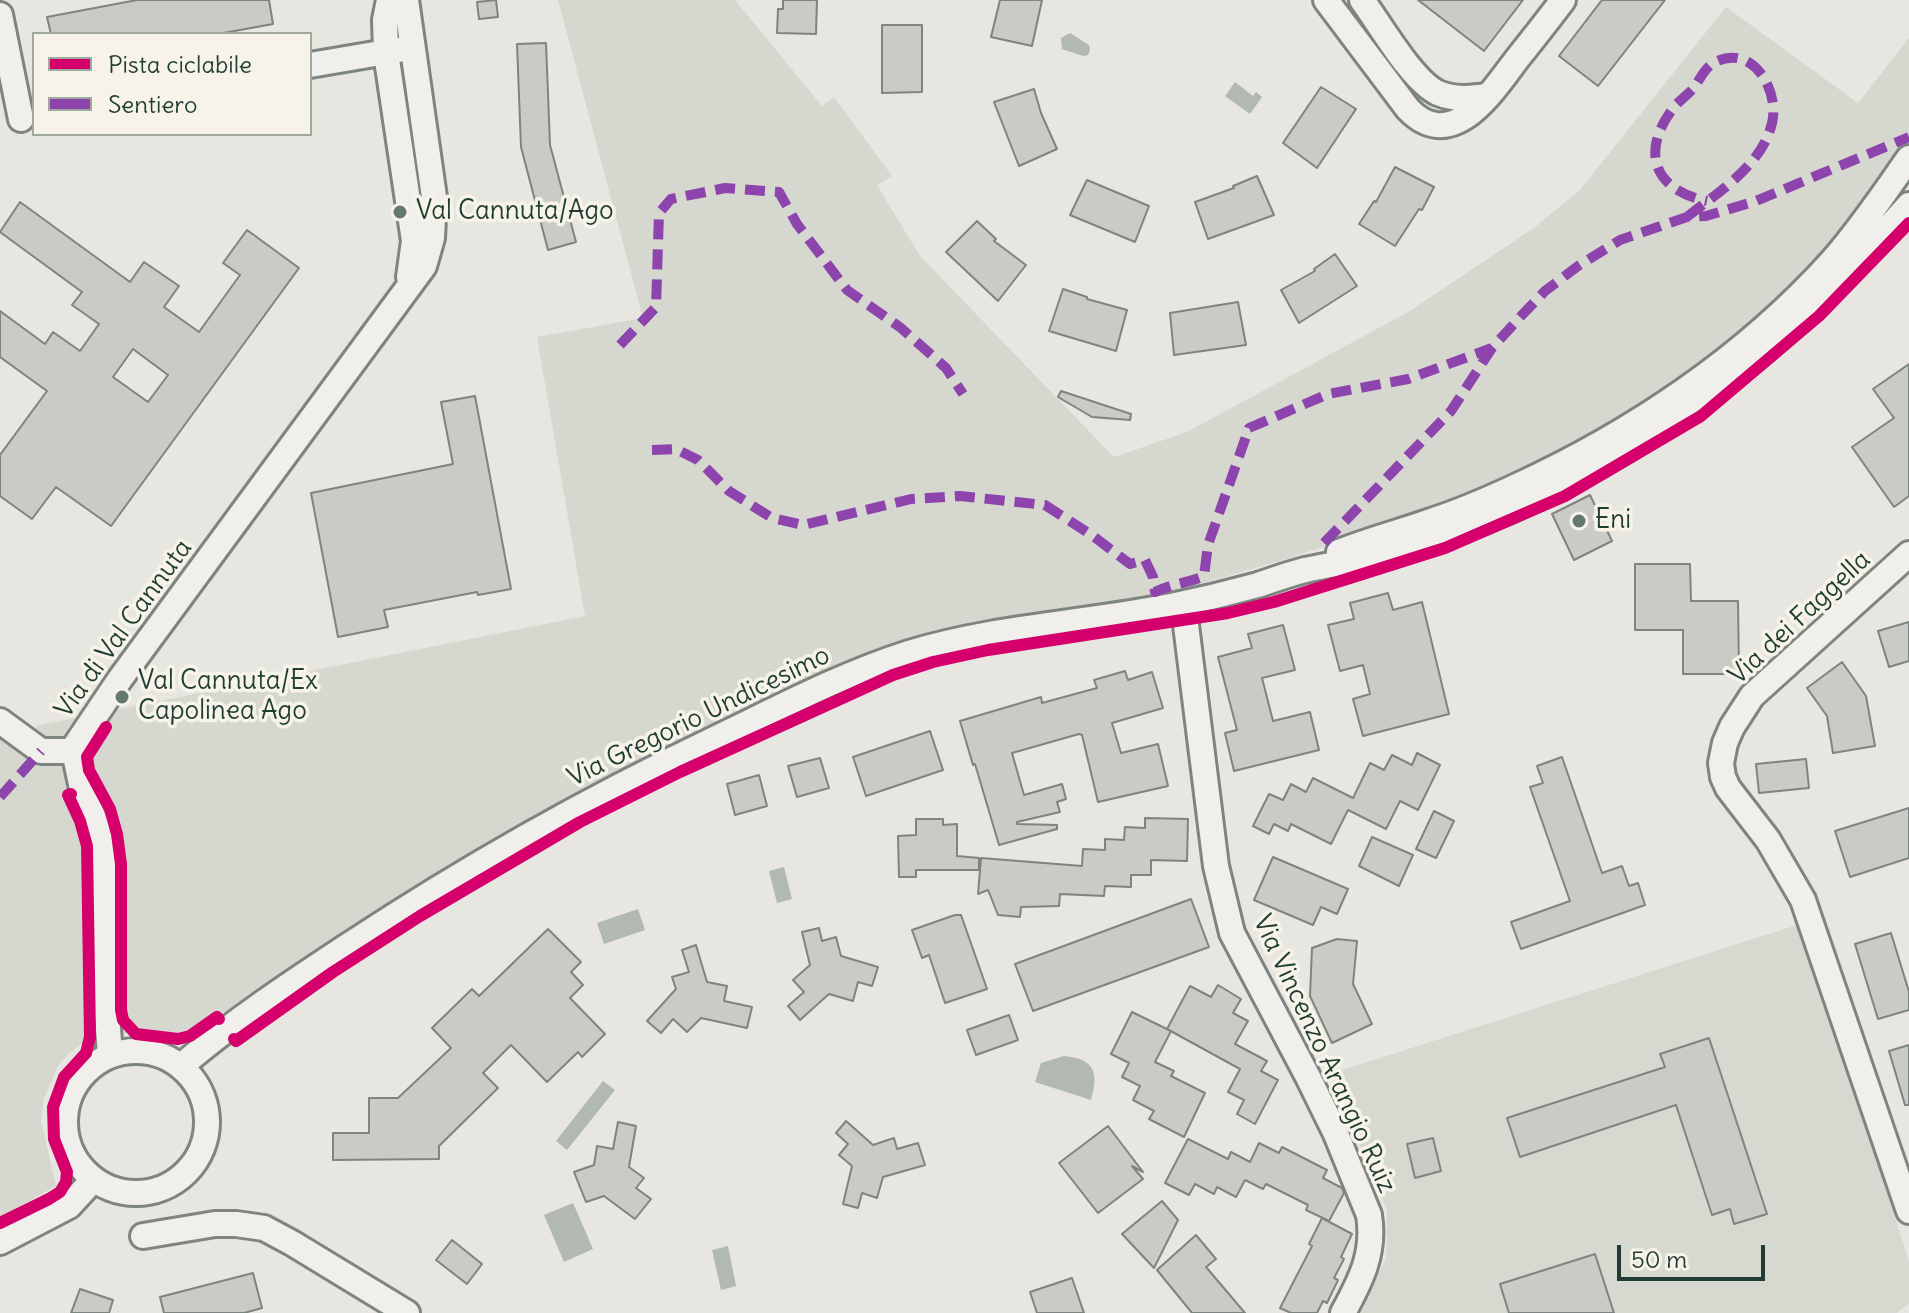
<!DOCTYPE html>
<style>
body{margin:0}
#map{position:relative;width:1909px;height:1313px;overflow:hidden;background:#e7e6e0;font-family:Delius,sans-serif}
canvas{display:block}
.legend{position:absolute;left:32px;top:32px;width:280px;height:104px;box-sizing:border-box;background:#f7f3e8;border:2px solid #a1aaa0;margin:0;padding:10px 14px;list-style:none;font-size:24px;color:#1f3d34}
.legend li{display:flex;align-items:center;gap:16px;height:40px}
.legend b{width:40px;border:2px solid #a1aaa0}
.scale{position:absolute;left:1617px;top:1245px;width:148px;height:36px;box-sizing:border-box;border:4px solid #1f3d34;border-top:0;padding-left:10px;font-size:24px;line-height:28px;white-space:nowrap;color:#1f3d34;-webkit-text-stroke:6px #f7f3e8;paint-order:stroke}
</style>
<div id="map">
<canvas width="1909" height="1313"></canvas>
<ul class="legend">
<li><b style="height:10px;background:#d6006c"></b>Pista ciclabile</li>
<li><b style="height:10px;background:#8e44ad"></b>Sentiero</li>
</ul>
<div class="scale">50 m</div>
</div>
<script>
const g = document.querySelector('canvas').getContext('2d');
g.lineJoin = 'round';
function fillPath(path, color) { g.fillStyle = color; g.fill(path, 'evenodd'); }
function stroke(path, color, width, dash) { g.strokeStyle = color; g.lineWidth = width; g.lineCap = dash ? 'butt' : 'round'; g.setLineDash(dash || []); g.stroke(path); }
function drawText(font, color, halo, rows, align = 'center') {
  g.font = font + ' Delius,sans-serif'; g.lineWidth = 7; g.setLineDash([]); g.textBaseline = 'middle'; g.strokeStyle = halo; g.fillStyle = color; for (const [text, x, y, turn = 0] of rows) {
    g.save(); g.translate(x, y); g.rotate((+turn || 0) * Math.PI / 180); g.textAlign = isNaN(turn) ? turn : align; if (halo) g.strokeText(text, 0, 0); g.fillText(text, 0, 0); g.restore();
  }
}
const built = new Path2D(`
 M1803 923 1909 1262V1303L1897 1313H1361L1386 1258 1387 1210 1330 1074Z`);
const green = new Path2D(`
 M558 0H735L822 106 834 97 892 176 877 185 920 256 1114 457 1187 432 1410 311 1535 227 1580 190 1726 7 1858 103 1909 38V136L1827 247 1787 290 1706 361 1647 403 1568 452 1495 486 1414 517 1280 561 1196 585 1169 597 931 638 839 666 625 769 520 825 239 1004 182 1036 168 1037 137 1032 96 1038 82 1044 69 1053 58 1066 44 1098 41 1120 56 1186 0 1217V736L9 743 40 725 585 616 537 337 643 318Z`);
const water = new Path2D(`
 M1070 33 1089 45 1090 50 1088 55 1083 56 1062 49 1061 38Z
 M1235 82 1253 96 1256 92 1262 97 1250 114 1225 96Z
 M784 867 792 899 777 903 769 871Z
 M638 909 645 930 604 944 597 923Z
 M1064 1056C1095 1059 1099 1073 1091 1100L1035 1082 1041 1063Z
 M603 1081 615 1090 567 1150 556 1141Z
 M573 1203 593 1249 564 1262 544 1215Z
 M728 1246 736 1286 721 1290 712 1250Z`);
const building = new Path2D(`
 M137 0H269L273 24 218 34H51L47 17Z
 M496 0 498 17 479 19 477 2Z
 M783 0H817L816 34 777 33 778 9H783Z
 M1000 0H1042L1032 46 991 37Z
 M1418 0H1523L1484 51Z
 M1602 0H1665L1598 86 1559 56Z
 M882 25H922V92L882 93Z
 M546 43 550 145 576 242 548 250 521 147 517 44Z
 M1321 87 1356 109 1317 168 1283 143Z
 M1034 89 1041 113 1057 149 1019 166 994 102Z
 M1395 167 1434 187 1422 210 1419 209 1395 246 1359 224 1374 201 1376 202Z
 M1257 176 1274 215 1208 239 1195 202 1234 188 1233 186Z
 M1087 180 1149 206 1135 242 1070 215Z
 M20 202 130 282 144 262 179 286 164 307 199 332 240 275 223 263 247 230 299 268 111 526 56 487 32 519 0 496V455L47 391 0 357V311L45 344 53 332 80 351 99 324 72 305 82 292 0 232ZM133 349 168 375 148 402 113 377Z
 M977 221 996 239 994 241 1026 265 998 301 946 252Z
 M1335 254 1357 286 1299 323 1281 290 1315 271 1314 269Z
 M1063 289 1087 297V299L1127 310 1116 351 1049 331Z
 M1238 302 1246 345 1174 355 1170 313Z
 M1909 364V496L1894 507 1852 447 1894 418 1873 389Z
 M1061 391 1131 414 1130 420 1092 417 1058 397Z
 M475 396 511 589 478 595 477 592 384 610 388 627 338 637 311 493 453 464 441 402Z
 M1590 495 1612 541 1574 560 1552 514Z
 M1635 564H1690L1691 601H1738L1739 674H1683V630H1635Z
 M1388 593 1393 610 1422 602 1449 714 1363 736 1353 699 1370 694 1363 665 1340 671 1328 625 1354 619 1350 603Z
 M1909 622V661L1889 667 1878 631Z
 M1283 625 1295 670 1262 678 1273 721 1310 712 1319 750 1234 771 1225 733 1237 730 1218 657 1252 648 1248 634Z
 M1842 662 1866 696 1875 746 1833 753 1827 716 1807 688Z
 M1125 671 1128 680 1152 672 1163 708 1112 723 1121 753 1158 744 1168 786 1098 802 1082 735 1079 734 1012 753 1024 795 1062 784 1066 799 1057 802 1060 812 1017 822V824L1057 825V829L999 845 975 764 973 765 960 721 1041 697 1042 703 1097 688 1094 680Z
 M930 731 943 770 866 796 853 757Z
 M1417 753 1440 765 1418 810 1400 801 1386 829 1348 810 1331 844 1291 824 1288 831 1274 824 1269 834 1253 826 1269 794 1283 800 1291 784 1306 792 1313 778 1353 798 1370 763 1384 770 1392 755 1412 765Z
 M1562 757 1602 873 1622 866 1629 886 1638 883 1645 905 1521 949 1511 922 1570 901 1530 787 1543 783 1537 766Z
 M820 758 829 788 797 797 788 766Z
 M1806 759 1809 788 1759 793 1756 764Z
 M759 775 767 806 735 815 727 784Z
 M1909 808V858L1850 877 1835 831Z
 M1434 811 1454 821 1436 858 1416 849Z
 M1145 818 1188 819 1187 861 1151 860V875H1131V887L1105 886 1104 896 1060 894 1059 906 1021 907 1020 917 998 915 988 890 978 894 981 858 1082 866 1083 849 1105 850V839L1124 840 1125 827 1145 828Z
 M916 819H943V825L957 824V856L979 858V870H916V877H899L898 836 916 835Z
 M1372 837 1413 855 1399 886 1359 866Z
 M1273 857 1348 889 1337 914 1321 907 1313 925 1254 900Z
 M1191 899 1209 947 1033 1011 1015 964Z
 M955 915H961L987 989 945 1003 929 955 922 958 912 930Z
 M819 928 822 941 836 937 841 956 878 967 872 986 858 982 853 1001 829 994 800 1020 788 1006 804 992 793 980 810 965 802 932Z
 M548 929 581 962 571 972 583 985 570 998 605 1034 582 1057 578 1052 547 1082 511 1045 483 1073 498 1088 439 1146V1159L333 1160V1133H369V1098H398L451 1048 432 1028 472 989 479 996Z
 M1891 933 1909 992V1010L1878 1019 1855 944Z
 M1337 939 1357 941 1353 984 1372 1024 1332 1043 1310 996 1312 948Z
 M696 945 707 982 727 986 724 1001 752 1007 747 1028 701 1018 687 1032 673 1019 661 1033 647 1021 676 989 672 977 689 972 682 950Z
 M1218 985 1241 999 1233 1013 1248 1021 1235 1044 1267 1061 1261 1071 1278 1080 1255 1124 1237 1114 1244 1100 1228 1092 1240 1069 1167 1029 1190 986 1211 997Z
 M1132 1012 1171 1031 1155 1062 1174 1071 1171 1076 1205 1093 1184 1137 1149 1119 1154 1111 1133 1100 1140 1086 1122 1077 1129 1063 1111 1054Z
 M1009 1015 1018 1040 976 1055 967 1030Z
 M1709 1038 1767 1214 1734 1224 1730 1209 1712 1215 1676 1105 1520 1157 1507 1118 1665 1067 1660 1054Z
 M1909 1045V1105H1905L1889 1051Z
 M846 1121 873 1145 894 1138 897 1149 918 1143 925 1165 883 1177 877 1198 862 1193 858 1208 843 1204 852 1166 839 1155 848 1144 836 1133Z
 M618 1122 636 1126 629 1167 644 1178 636 1188 651 1199 635 1219 604 1196 586 1202 574 1172 594 1165 597 1146 613 1149Z
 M1108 1126 1143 1172 1132 1166 1143 1179 1098 1213 1059 1163Z
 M1433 1138 1441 1171 1415 1178 1407 1144Z
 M1188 1139 1228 1159 1231 1152 1250 1162 1259 1143 1279 1153 1282 1147 1327 1170 1323 1178 1342 1188 1344 1193 1329 1221 1306 1210 1308 1205 1266 1184 1263 1189 1245 1180 1236 1197 1217 1187 1214 1194 1195 1184 1189 1195 1165 1183Z
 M1162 1201 1178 1220 1154 1268 1122 1234Z
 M1322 1218 1352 1234 1341 1257 1344 1259 1334 1278 1338 1280 1327 1303 1323 1301 1317 1313H1291L1280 1308 1312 1246 1309 1244Z
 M1196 1235 1216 1259 1206 1267 1245 1313H1192L1157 1270Z
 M452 1240 482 1264 467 1284 436 1260Z
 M1595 1254 1614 1313H1509L1500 1284Z
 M253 1273 262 1308 244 1313H164L160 1297Z
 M1072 1278 1084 1313H1037L1030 1292Z
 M80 1289 113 1300 109 1313H71Z`);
const minor = new Path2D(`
 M389 0 385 20 386 53 414 241 409 277
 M1326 0 1408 109C1452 155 1492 92 1517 59 1533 39 1548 20 1563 0
 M1362 0C1380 24 1412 81 1438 93 1454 100 1472 98 1488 96
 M0 15 21 119
 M310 65 398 50
 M1339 552C1369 540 1400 532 1431 521 1459 512 1487 500 1515 487 1633 433 1746 357 1833 260 1861 228 1885 192 1909 158
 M1909 554 1752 696 1732 727 1725 743 1721 763 1723 777 1728 788 1768 840 1803 900 1909 1211
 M1186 625 1216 866 1232 933 1308 1077 1336 1134 1369 1215C1375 1253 1361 1280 1343 1313
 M0 721 41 751H74
 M65 1122a71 71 0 1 1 142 0a71 71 0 1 1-142 0Z
 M110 1055 105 989 103 855 100 833 82 789 74 751 75 746 120 679 424 266 432 238 434 197 406 0
 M181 1066C234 1021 291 983 349 945 466 868 584 801 710 741 775 710 840 675 909 653 994 627 1084 623 1171 606 1200 600 1229 593 1258 585 1273 580 1289 574 1305 570 1337 563 1369 559 1401 550 1555 505 1698 416 1814 306 1848 274 1878 239 1909 205
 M143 1236 215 1224H236L264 1228 292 1243 407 1313
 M0 1242 69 1206 93 1180`);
const quiet = new Path2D(`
 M1687 217C1718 192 1762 166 1772 123 1780 91 1753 43 1715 62 1704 68 1700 80 1692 90 1686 96 1679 101 1674 107 1640 151 1653 190 1707 201
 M620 345 656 307 659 213 671 199 725 188 779 192 797 224 847 290 901 328 946 368 963 394
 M652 450 676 449 698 460 729 491 772 518 803 525 911 499 960 496 1045 505 1093 536 1130 564 1145 560 1153 577 1155 592C1171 584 1188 583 1204 576L1208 545 1249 428 1328 394 1408 379 1492 348
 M1324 543 1451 411 1492 348 1522 315 1545 291 1578 266 1620 240 1687 217 1706 216 1756 201 1909 137
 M0 797 41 751`);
const cycleway = new Path2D(`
 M106 727 87 757 89 770 110 809 117 834 121 864V1010L123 1020 136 1034 178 1039 190 1036 217 1017 219 1019
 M234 1039 236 1041 333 972 420 916 580 822 680 772 893 675 933 662 988 650 1228 613 1274 602 1445 548 1565 496 1701 416 1819 316 1909 223
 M0 1223 49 1199 60 1192 66 1182 67 1172 54 1139 53 1107 64 1077 86 1053 90 1037 87 846 80 821 68 795 71 794`);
const markers = [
 [400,212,8,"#657870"],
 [1579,521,8,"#657870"],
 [122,697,8,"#657870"]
];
const poiNames = [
 ["Val Cannuta/Ago",416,212],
 ["Eni",1595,521],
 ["Val Cannuta/Ex",138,682],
 ["Capolinea Ago",138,712]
];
const streetNames = [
 ["Via dei Faggella",1800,618,-43],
 ["Via di Val Cannuta",124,629,-54],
 ["Via Gregorio Undicesimo",699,717,-26],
 ["Via Vincenzo Arangio Ruiz",1324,1054,65]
];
fillPath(built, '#d7d9d0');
fillPath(green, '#d6d8cf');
fillPath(water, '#b2b9b0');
fillPath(building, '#cacbc6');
stroke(building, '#7e847f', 2);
stroke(minor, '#7e847f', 30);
stroke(minor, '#f0efeb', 24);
stroke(quiet, '#8e44ad', 10, [20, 10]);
stroke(cycleway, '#d6006c', 12);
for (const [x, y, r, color] of markers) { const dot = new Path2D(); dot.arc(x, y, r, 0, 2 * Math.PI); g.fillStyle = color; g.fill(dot); stroke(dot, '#f7f3e8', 3); }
drawText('26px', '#1f3d34', '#f7f3e8', poiNames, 'left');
drawText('26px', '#1f3d34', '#f7f3e8', streetNames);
</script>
